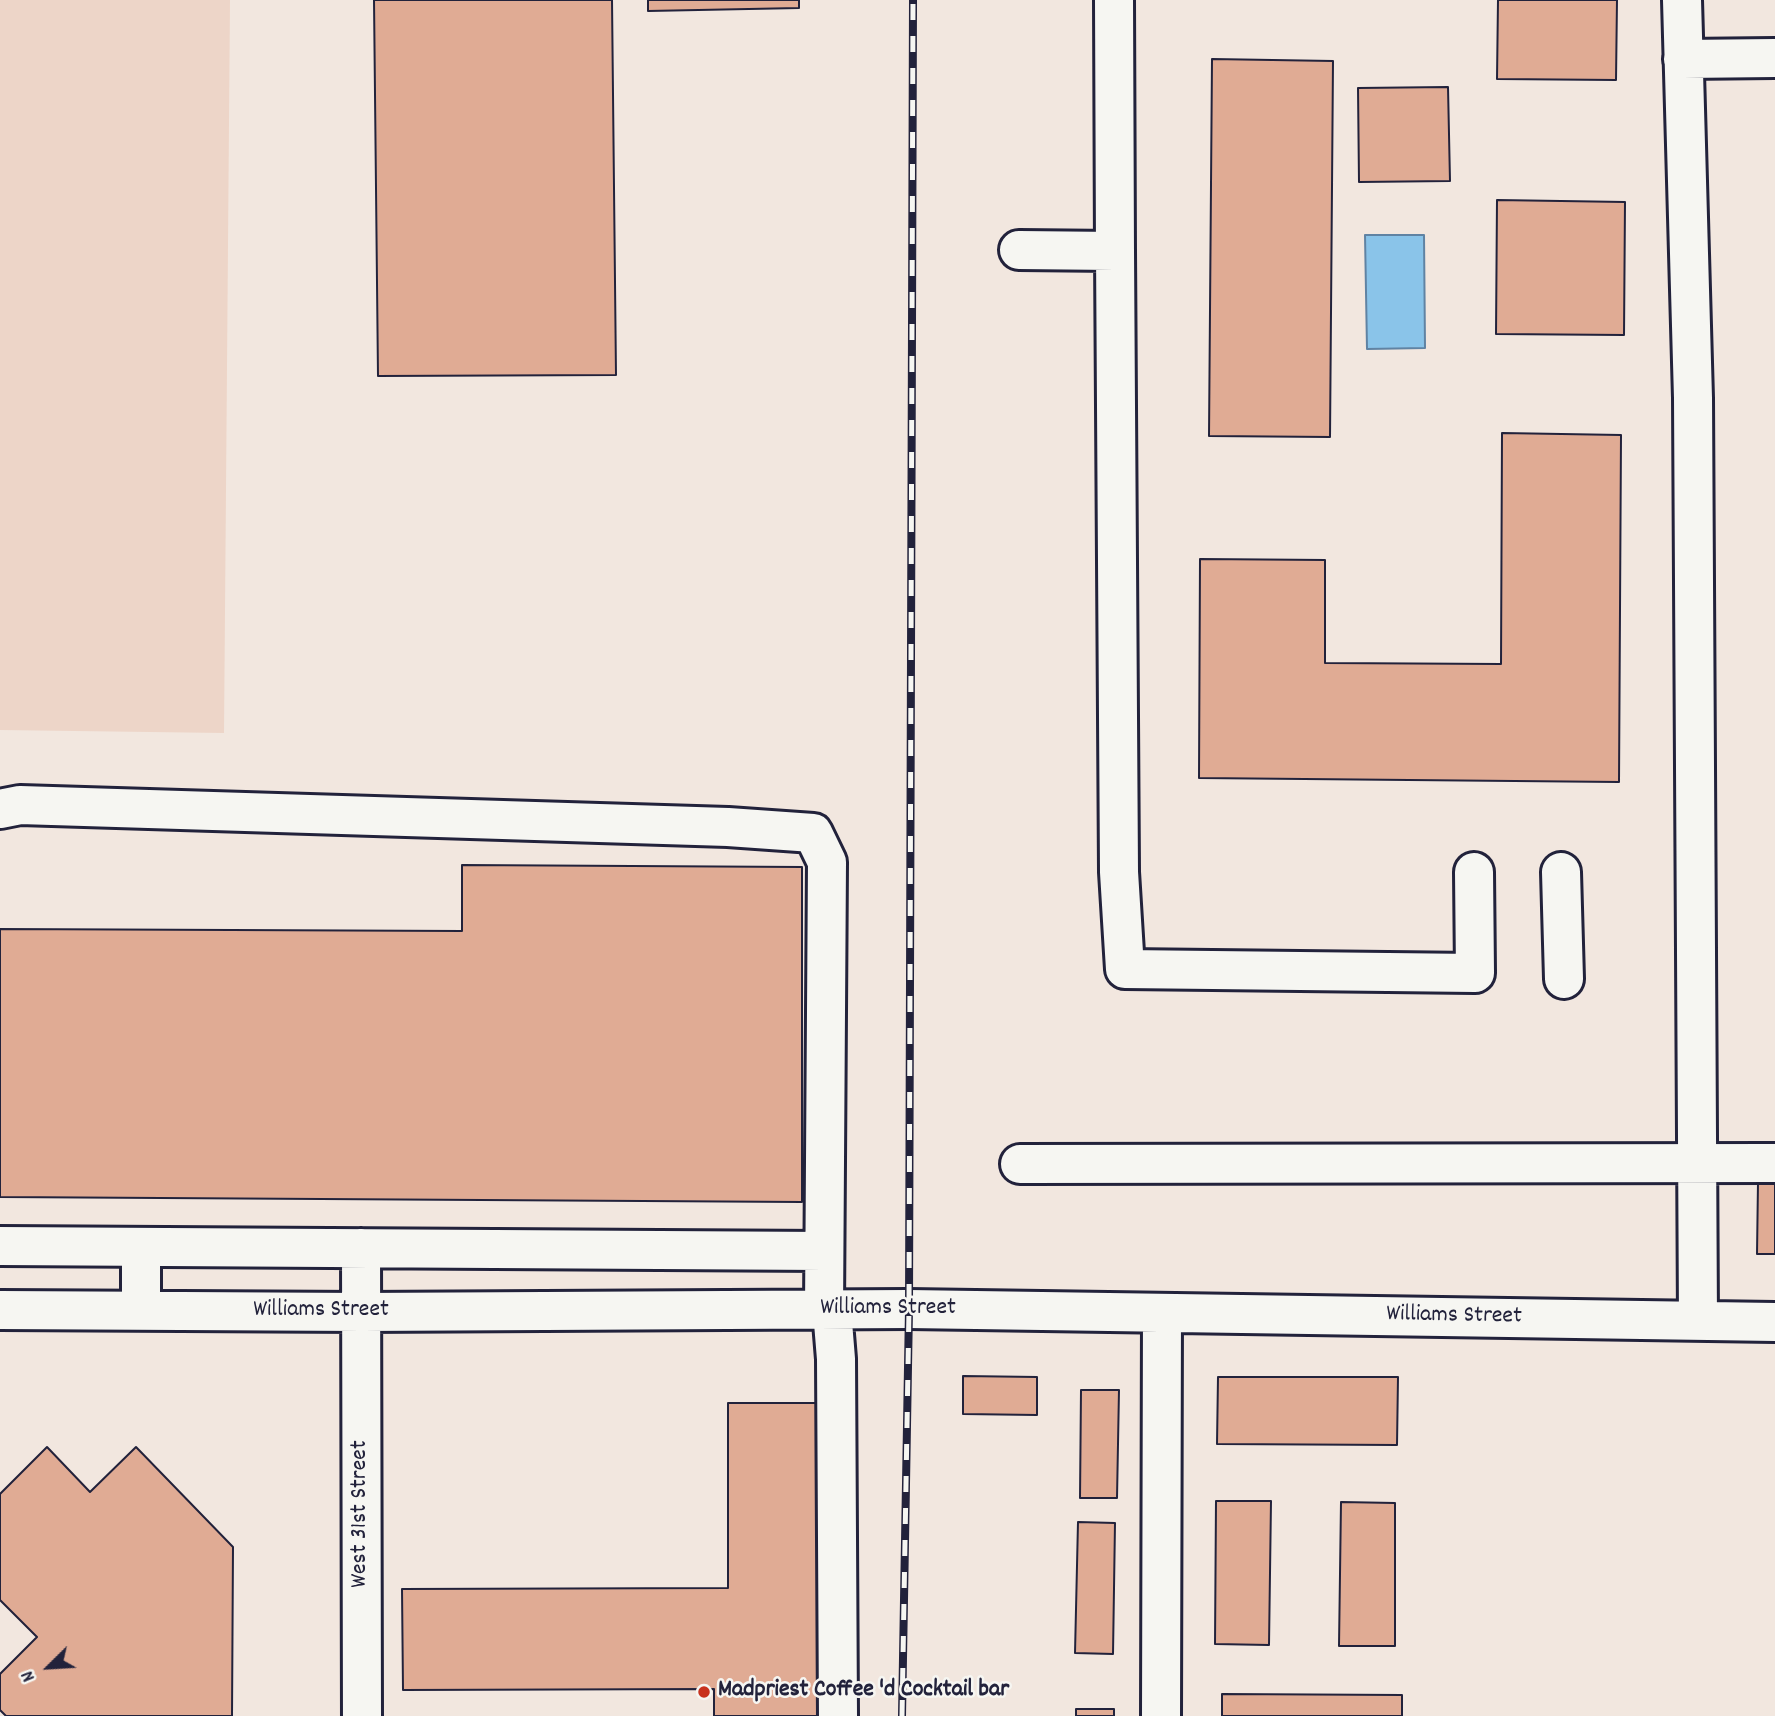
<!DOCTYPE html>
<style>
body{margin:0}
#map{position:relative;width:1775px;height:1716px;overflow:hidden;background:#f2e7df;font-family:Dekko,sans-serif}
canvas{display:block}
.north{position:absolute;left:14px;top:1632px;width:70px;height:70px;-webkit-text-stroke:5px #f6f6f2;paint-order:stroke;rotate:246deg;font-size:19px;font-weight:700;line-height:28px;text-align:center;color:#22223b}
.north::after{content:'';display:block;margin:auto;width:24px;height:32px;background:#22223b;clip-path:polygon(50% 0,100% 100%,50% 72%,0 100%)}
</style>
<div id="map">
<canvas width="1775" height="1716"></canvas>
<div class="north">N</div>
</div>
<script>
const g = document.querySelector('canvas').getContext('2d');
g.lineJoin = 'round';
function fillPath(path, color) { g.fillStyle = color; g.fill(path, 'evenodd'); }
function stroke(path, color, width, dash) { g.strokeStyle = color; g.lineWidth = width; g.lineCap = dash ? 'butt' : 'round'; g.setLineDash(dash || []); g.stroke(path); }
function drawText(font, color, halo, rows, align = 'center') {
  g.font = font + ' Dekko,sans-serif'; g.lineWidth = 5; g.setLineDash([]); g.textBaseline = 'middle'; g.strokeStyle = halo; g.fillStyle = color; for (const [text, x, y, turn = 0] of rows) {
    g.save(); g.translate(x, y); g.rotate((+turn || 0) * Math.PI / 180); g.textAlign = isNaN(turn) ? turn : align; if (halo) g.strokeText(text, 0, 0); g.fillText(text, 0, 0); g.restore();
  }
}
const built = new Path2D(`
 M0 0H230L224 733 0 730Z`);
const water = new Path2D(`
 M1365 235H1424L1425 348 1367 349Z`);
const building = new Path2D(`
 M374 0H612L616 375 378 376Z
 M648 0H799V8L648 11Z
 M1498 0H1617L1616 80 1497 79Z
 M1212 59 1333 61 1330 437 1209 436Z
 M1448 87 1450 181 1359 182 1358 88Z
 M1497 200 1625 202 1624 335 1496 334Z
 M1502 433 1621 435 1619 782 1199 778 1200 559 1325 560V663L1501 664Z
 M462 865 802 867V1202L0 1197V929L462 931Z
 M1758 1182H1775V1254H1757Z
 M963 1376 1037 1377V1415L963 1414Z
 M1218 1377H1398L1397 1445 1217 1444Z
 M1081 1390H1119L1117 1498H1080Z
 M728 1403H824L826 1716H714V1689L403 1690 402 1589 728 1588Z
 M47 1447 90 1492 136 1447 233 1547 232 1716H6L0 1710V1674L37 1637 0 1600V1494Z
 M1216 1501H1271L1269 1645 1215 1644Z
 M1341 1502 1395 1503V1646H1339Z
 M1078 1522 1115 1523 1113 1654 1075 1653Z
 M1222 1694 1402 1695V1716H1222Z
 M1076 1709H1114V1716H1076Z`);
const minor = new Path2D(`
 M1682 0 1693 398 1698 1321
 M1683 59 1775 58
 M1019 250 1115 251 1114 0
 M1115 251 1119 872 1125 969 1475 973 1474 872
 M0 809 20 805 728 827 813 833 827 862 824 1310
 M1561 872 1564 979
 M1020 1164 1775 1163
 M0 1246 824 1251
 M361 1248 362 1716
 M0 1310 362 1312 909 1309 1775 1322
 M832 1310 836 1359 838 1716
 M141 1311V1247
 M1161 1716 1162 1313`);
const rail = new Path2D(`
 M902 1716 909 1309 913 0`);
const markers = [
 [704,1692,7,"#c8321e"]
];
const streetNames = [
 ["Williams Street",888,1310],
 ["Williams Street",321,1312],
 ["Williams Street",1454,1317,1],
 ["West 31st Street",362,1514,-90]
];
const poiNames = [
 ["Madpriest Coffee 'd Cocktail bar",718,1692]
];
fillPath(built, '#edd5c8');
fillPath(water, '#8ac4e9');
stroke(water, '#6083a3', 2);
fillPath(building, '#e0ab94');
stroke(building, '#22223b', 2);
stroke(minor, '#22223b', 44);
stroke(minor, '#f6f6f2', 38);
stroke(rail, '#22223b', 8);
stroke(rail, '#f6f6f2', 5, [16]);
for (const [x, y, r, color] of markers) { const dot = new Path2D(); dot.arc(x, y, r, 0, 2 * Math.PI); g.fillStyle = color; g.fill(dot); stroke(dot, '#f6f6f2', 2.5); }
drawText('24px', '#22223b', '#f6f6f2', streetNames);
drawText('bold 24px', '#22223b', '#f6f6f2', poiNames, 'left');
</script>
